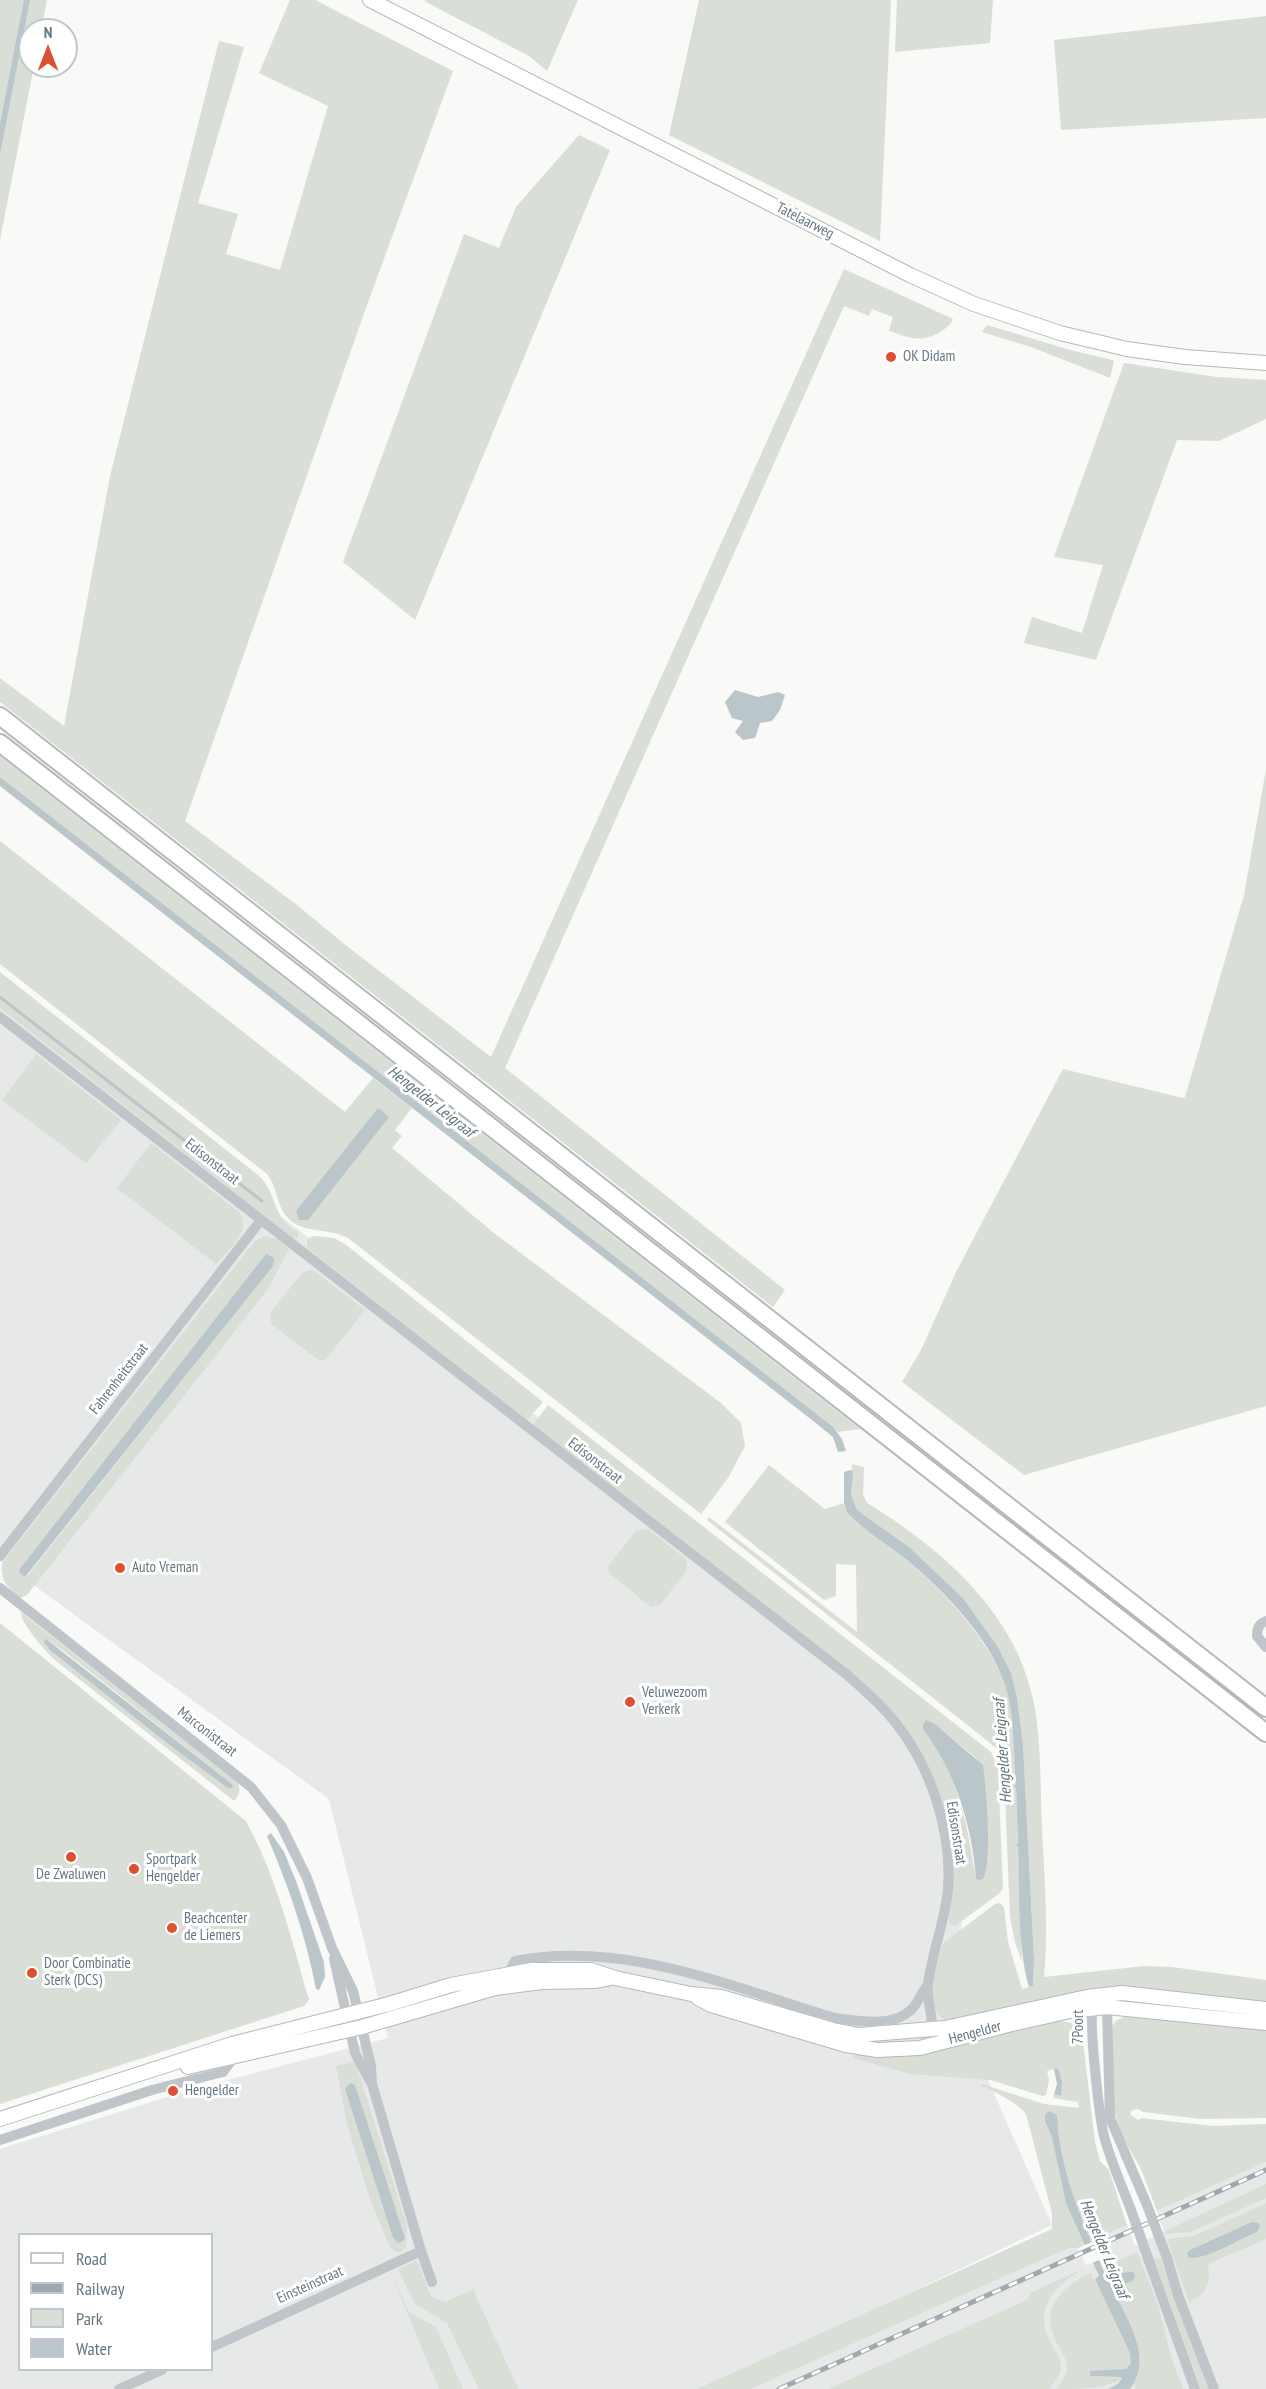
<!DOCTYPE html>
<style>
body{margin:0}
#map{position:relative;width:1266px;height:2389px;overflow:hidden;background:#f9f9f7;font-family:"PT Sans Narrow",sans-serif}
canvas{display:block}
.legend{position:absolute;left:18px;top:2233px;width:195px;height:138px;box-sizing:border-box;background:#fff;border:2px solid #c1c8cd;margin:0;padding:8px 10px;list-style:none;font-size:18px;color:#657681}
.legend li{display:flex;align-items:center;gap:12px;height:30px}
.legend b{width:30px;border:2px solid #c1c8cd}
.north{position:absolute;left:18px;top:18px;width:60px;height:60px;box-sizing:border-box;background:#fff;border:2px solid #c1c8cd;border-radius:50%;rotate:0deg;font-size:16px;font-weight:700;line-height:24px;text-align:center;color:#657681}
.north::after{content:'';display:block;margin:auto;width:21px;height:27px;background:#de5032;clip-path:polygon(50% 0,100% 100%,50% 72%,0 100%)}
</style>
<div id="map">
<canvas width="1266" height="2389"></canvas>
<ul class="legend">
<li><b style="height:8px;background:#fff"></b>Road</li>
<li><b style="height:8px;background:#a2a9ae"></b>Railway</li>
<li><b style="height:16px;background:#d9ded6"></b>Park</li>
<li><b style="height:16px;background:#bac6ca"></b>Water</li>
</ul>
<div class="north">N</div>
</div>
<script>
const g = document.querySelector('canvas').getContext('2d');
g.lineJoin = 'round';
function fillPath(path, color) { g.fillStyle = color; g.fill(path, 'evenodd'); }
function stroke(path, color, width, dash) { g.strokeStyle = color; g.lineWidth = width; g.lineCap = dash ? 'butt' : 'round'; g.setLineDash(dash || []); g.stroke(path); }
function drawText(font, color, halo, rows, align = 'center') {
  g.font = font + ' "PT Sans Narrow",sans-serif'; g.lineWidth = 6; g.setLineDash([]); g.textBaseline = 'middle'; g.strokeStyle = halo; g.fillStyle = color; for (const [text, x, y, turn = 0] of rows) {
    g.save(); g.translate(x, y); g.rotate((+turn || 0) * Math.PI / 180); g.textAlign = isNaN(turn) ? turn : align; if (halo) g.strokeText(text, 0, 0); g.fillText(text, 0, 0); g.restore();
  }
}
const built = new Path2D(`
 M0 997 835 1649 931 1728 967 1873 956 1982 973 2046 1052 2225 708 2389H0V2149L193 2089 388 2038 329 1799 0 1561ZM20 2234H212V2370H20Z
 M1266 2162V2389H751L1069 2248H1078L1086 2265 1105 2257 1098 2239 1127 2225 1135 2246 1164 2231 1157 2211Z`);
const green = new Path2D(`
 M0 0H47L41 30H30V66H34L0 240Z
 M290 0H315L453 71 367 305 185 821 297 905 343 943 491 1057 844 269 953 319C950 326 946 328 940 332 919 344 909 337 889 331L893 317 872 309 869 316 844 306 505 1068 785 1290 773 1307 0 702V678L64 726 110 476 219 41 244 47 198 203 238 214 226 254 280 270 328 106 259 73Z
 M427 0H578L547 71 529 56 424 1Z
 M699 0H891L880 241 669 135Z
 M897 0H993L990 43 895 52Z
 M1266 16V118L1061 130 1054 40Z
 M579 135 610 150 415 620 343 562 464 234 499 248 516 207Z
 M987 325 1070 350 1112 360 1114 361 1110 378 1031 347 982 332Z
 M1124 363 1217 377 1266 380V419L1219 441 1177 440 1096 660 1024 643 1032 617 1082 633 1103 565 1054 557Z
 M0 756 860 1429 838 1432 64 828 0 777Z
 M1266 769V1406L1024 1475 902 1382 921 1350 957 1270 1063 1069 1183 1098 1185 1097 1244 895Z
 M0 841 345 1112 373 1078 412 1108 395 1130 402 1136 392 1148 494 1233 721 1403 741 1423 745 1446 728 1478 701 1514 348 1238C328 1227 298 1235 284 1213 276 1201 277 1186 267 1174L0 964Z
 M0 972 258 1175C279 1194 270 1217 298 1232V1237L293 1238 0 1008Z
 M36 1054 121 1120 86 1163 2 1100Z
 M151 1143 239 1212C253 1231 228 1250 216 1264L117 1188Z
 M313 1236 334 1238 345 1244 543 1402 527 1420 307 1248V1240Z
 M264 1237 277 1239 289 1249 268 1289 27 1595 20 1598C8 1588 0 1581 2 1563L255 1241ZM266 1254 274 1258 273 1266 27 1577 19 1571Z
 M310 1270 314 1271 365 1310 326 1359 320 1361 271 1324V1312L302 1273Z
 M548 1405 991 1752 998 1768 1003 1888 1000 1893 955 1926 949 1924V1832L945 1813 928 1765 902 1724 533 1425ZM935 1724 975 1757 985 1782 987 1850 976 1878 966 1823 951 1773 934 1743Z
 M852 1464 864 1467 863 1494 867 1503C938 1546 1013 1610 1032 1695 1042 1737 1040 1784 1042 1827 1044 1877 1049 1927 1044 1977L1144 1966 1172 1967 1266 1980V2004L1155 1991 948 2022C920 2008 937 1965 943 1943L995 1904 1000 1903 1004 1907 1008 1942 1022 1989 1033 1986 1034 1959 1023 1744 1017 1697 1011 1673 998 1647 963 1598 909 1547 857 1510 851 1495Z
 M769 1465 825 1509 844 1503C847 1521 873 1533 886 1543 930 1578 972 1618 998 1668 1016 1702 1013 1748 1016 1785H1014L1016 1787 1022 1962 1015 1942 1010 1917 1004 1769 1003 1761 996 1748 970 1727 707 1520 709 1517 857 1632 856 1565 836 1564V1596L824 1600 725 1522Z
 M648 1529 686 1559 687 1570 660 1605 651 1607 609 1573 608 1566 636 1531Z
 M21 1612 238 1783C241 1791 239 1795 234 1801L56 1661C47 1653 20 1623 21 1612ZM46 1639 65 1652 232 1784 213 1776 168 1744 51 1651Z
 M0 1623 246 1821C276 1876 291 1937 308 1997L310 1999 304 2006 0 2104Z
 M1131 2014 1266 2027V2118L1200 2119 1143 2112 1138 2109 1132 2110 1130 2114 1138 2120 1142 2118 1212 2126 1266 2124V2162L1157 2211 1141 2169 1122 2136 1112 2105V2026L1117 2020Z
 M1058 2020 1074 2024 1082 2034 1095 2142 1100 2161 1109 2170 1127 2225 1078 2248H1069L751 2389H697L1052 2229V2213L1026 2114C1018 2103 994 2091 981 2086L982 2084 1044 2104 1079 2108 1078 2102 1053 2098 1054 2094 1061 2096 1058 2068 1047 2071 1049 2080 1046 2095 1043 2096 990 2080 910 2074 853 2058 855 2051Z
 M355 2061 407 2226 406 2247 399 2253 391 2249 371 2202 347 2124 336 2066ZM350 2084 355 2085 357 2091 405 2238 403 2241 398 2243 393 2238 345 2089Z
 M1266 2184V2198L1191 2232 1166 2234 1165 2231Z
 M1266 2203V2239L1208 2264C1211 2282 1207 2295 1189 2302L1167 2239 1194 2236Z
 M1137 2252 1158 2305 1172 2360 1183 2389H1136L1134 2384C1149 2347 1129 2323 1113 2289L1132 2281 1131 2273 1128 2272 1110 2277 1108 2273 1112 2270 1110 2264Z
 M1159 2258 1161 2260 1208 2389H1201L1154 2259Z
 M417 2261 431 2297 446 2302 473 2289 518 2389H479L447 2323 415 2304 398 2269Z
 M1085 2268C1057 2284 1031 2307 1051 2343 1055 2351 1062 2359 1061 2369 1060 2377 1053 2383 1049 2389H828L1027 2300 1030 2293Z
 M390 2272 409 2312 436 2327 463 2389H439Z
 M1090 2273 1105 2297 1130 2353 1131 2363 1126 2369 1090 2376 1122 2378C1108 2389 1077 2389 1056 2389 1061 2383 1066 2377 1067 2369 1067 2358 1061 2351 1057 2343 1039 2308 1061 2288 1090 2273Z`);
const water = new Path2D(`
 M24 0H30L0 154V124Z
 M735 690 758 697 778 692 785 695 780 710 772 721 760 723 755 738 743 740 735 732 743 721 732 718 725 702Z
 M0 777 833 1427 842 1439 846 1451 838 1452 833 1437 817 1424 0 786Z
 M378 1108 389 1117 308 1220H299L296 1211Z
 M266 1254 274 1258 273 1266 25 1577 20 1573 19 1570Z
 M850 1470 853 1471 851 1495 857 1510 909 1547 963 1598 998 1647 1011 1673 1017 1697 1023 1744 1034 1959 1033 1986 1029 1987C1017 1946 1020 1890 1018 1846H1016L1018 1843 1016 1788 1014 1785H1016C1013 1752 1015 1716 1005 1685 990 1638 944 1591 907 1560 892 1547 857 1526 847 1512L844 1503V1472Z
 M46 1639 232 1784 233 1788H228L168 1744 51 1651 44 1642Z
 M926 1720 935 1724 983 1765C986 1787 993 1862 983 1879L978 1880 976 1878C972 1825 955 1771 923 1729V1725Z
 M271 1833 284 1852 296 1881 324 1962 325 1977 319 1990 316 1989C306 1936 288 1885 267 1836Z
 M1058 2068 1062 2082 1061 2096 1054 2094 1057 2084 1054 2069Z
 M350 2083 355 2085 357 2091 405 2238 403 2241 398 2243 393 2238 345 2089Z
 M1049 2111 1057 2115C1059 2170 1083 2224 1105 2274L1108 2273 1111 2277 1127 2272H1134L1135 2277 1132 2281 1113 2289C1127 2320 1154 2357 1130 2389H1108L1118 2384 1122 2378 1120 2377 1090 2376V2371L1126 2369 1131 2363 1130 2353 1095 2279 1099 2276 1066 2203 1052 2137 1045 2121V2115Z
 M1252 2222 1258 2223 1260 2226 1257 2232C1241 2238 1203 2262 1188 2257L1187 2253 1190 2250Z`);
const pier = new Path2D(`
 M1095 2241 1101 2259 1090 2264 1082 2246Z`);
const stream = new Path2D(`
 M0 997 262 1201`);
const minor = new Path2D(`
 M0 1017 846 1674C864 1690 883 1706 898 1726 932 1770 952 1833 948 1889 945 1922 932 1952 928 1984 925 2009 943 2027 920 2048
 M0 1556 261 1220
 M0 1588 251 1787 281 1825 307 1878 332 1948 353 1991 371 2066 372 2084 421 2251
 M1266 1621C1259 1624 1257 1628 1257 1636L1266 1647
 M334 1959 355 2053 370 2081
 M508 1973 515 1961C625 1940 732 1987 835 2018 859 2021 893 2028 912 2009 918 2003 921 1993 927 1986
 M1104 2002 1107 2007 1110 2118 1147 2205
 M1094 2004C1087 2016 1100 2119 1104 2136 1111 2162 1122 2186 1131 2210
 M0 2140 152 2090 223 2072 234 2057
 M1167 2258 1178 2295 1214 2389
 M1149 2261 1195 2389
 M212 2347 421 2251 432 2282
 M119 2389 162 2370`);
const major = new Path2D(`
 M370 0 910 275 974 304 1060 333 1127 349 1185 357 1266 363
 M698 1998 711 2005 846 2045 877 2050 920 2048 1008 2025 1070 2011 1107 2007 1266 2023
 M188 2067 362 2027 495 1988 542 1982 596 1981 611 1978
 M0 2119 232 2044 389 2004 451 1985 532 1970H591L615 1978 691 1994 721 1997 833 2030 859 2035 945 2028 1087 1997 1122 1993 1266 2009`);
const highway = new Path2D(`
 M0 716 1266 1708
 M0 743 1266 1733`);
const rail = new Path2D(`
 M779 2389 1266 2170`);
const minorBridge = new Path2D(`
 M1147 2205 1167 2258
 M1131 2210 1149 2261`);
const markers = [
 [891,357,6,"#de5032"],
 [120,1568,6,"#de5032"],
 [630,1702,6,"#de5032"],
 [71,1857,6,"#de5032"],
 [134,1869,6,"#de5032"],
 [172,1928,6,"#de5032"],
 [32,1973,6,"#de5032"],
 [173,2091,6,"#de5032"]
];
const streetNames = [
 ["Tatelaarweg",805,221,27],
 ["Edisonstraat",212,1162,38],
 ["Fahrenheitstraat",119,1379,-52],
 ["Edisonstraat",595,1461,38],
 ["Marconistraat",207,1732,38],
 ["Edisonstraat",956,1833,81],
 ["7Poort",1079,2027,-90],
 ["Hengelder",975,2033,-15],
 ["Einsteinstraat",310,2285,-24]
];
const poiNames = [
 ["OK Didam",903,357],
 ["Auto Vreman",132,1568],
 ["Veluwezoom",642,1693],
 ["Verkerk",642,1710],
 ["Sportpark",146,1860],
 ["Hengelder",146,1877],
 ["De Zwaluwen",71,1875,"center"],
 ["Beachcenter",184,1919],
 ["de Liemers",184,1936],
 ["Door Combinatie",44,1964],
 ["Sterk (DCS)",44,1981],
 ["Hengelder",185,2091]
];
const waterNames = [
 ["Hengelder Leigraaf",431,1102,38],
 ["Hengelder Leigraaf",1003,1751,-94],
 ["Hengelder Leigraaf",1104,2249,68]
];
fillPath(built, '#e7e8e8');
fillPath(green, '#d9ded6');
fillPath(water, '#bac6ca');
fillPath(pier, '#f9f9f7');
stroke(stream, '#bac6ca', 3);
stroke(major, '#b4b9bd', 16);
stroke(highway, '#b4b8bc', 20);
stroke(minor, '#c0c5c9', 10);
stroke(major, '#fff', 14);
stroke(highway, '#fff', 16);
stroke(rail, '#a2a9ae', 5);
stroke(rail, '#fff', 3, [9]);
stroke(minorBridge, '#c0c5c9', 10);
for (const [x, y, r, color] of markers) { const dot = new Path2D(); dot.arc(x, y, r, 0, 2 * Math.PI); g.fillStyle = color; g.fill(dot); stroke(dot, '#fff', 2); }
drawText('15px', '#657681', '#fff', streetNames);
drawText('15px', '#657681', '#fff', poiNames, 'left');
drawText('italic 16px', '#60757b', '#fff', waterNames);
</script>
